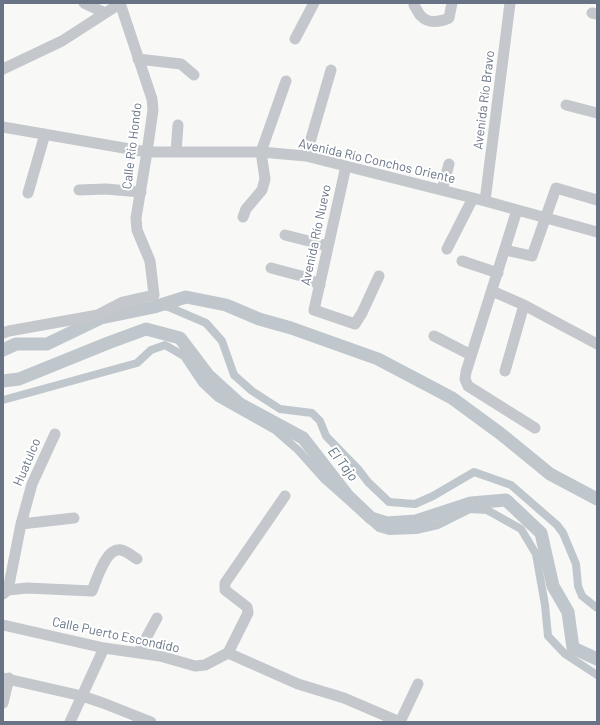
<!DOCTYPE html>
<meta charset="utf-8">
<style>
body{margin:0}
#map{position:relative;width:600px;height:725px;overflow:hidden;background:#f8f8f6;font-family:Barlow,sans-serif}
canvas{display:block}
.frame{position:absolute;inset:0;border:4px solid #687486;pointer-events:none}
</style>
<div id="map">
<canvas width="600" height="725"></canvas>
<div class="frame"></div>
</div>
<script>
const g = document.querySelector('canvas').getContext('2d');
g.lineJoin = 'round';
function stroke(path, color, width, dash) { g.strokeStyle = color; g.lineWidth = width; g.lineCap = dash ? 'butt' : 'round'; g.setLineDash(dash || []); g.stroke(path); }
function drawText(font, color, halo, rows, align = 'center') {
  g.font = font + ' Barlow,sans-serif'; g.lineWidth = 4; g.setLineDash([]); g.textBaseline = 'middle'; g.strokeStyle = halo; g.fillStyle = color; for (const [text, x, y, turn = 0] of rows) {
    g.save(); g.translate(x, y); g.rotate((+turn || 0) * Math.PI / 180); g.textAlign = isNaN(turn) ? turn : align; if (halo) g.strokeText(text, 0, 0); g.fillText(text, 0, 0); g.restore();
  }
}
const canal = new Path2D(`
 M160 305 171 308 206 323 222 341 234 375 252 391 280 409 312 413 320 421 326 436 358 469 368 482 389 502 415 504 433 496 474 472 511 485 557 525 563 533 576 564 578 586 582 596 597 608
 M3 400 137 363 151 350 165 345 184 356 202 383 218 398 275 430 298 450 324 479 379 528 389 531 416 530 438 525 470 509 487 510 521 529 536 554 545 605 548 636 565 654 597 675`);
const river = new Path2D(`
 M3 350 16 344H47L101 318 154 307 186 297 226 305 259 319 291 328 378 359 452 398 501 434 550 474 597 499
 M3 381 19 379 108 343 146 329 180 338 208 375 240 404 303 438 348 496 371 518 387 523 416 521 471 503 506 500 541 533 553 586 568 612 573 648 597 659`);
const minor = new Path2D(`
 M84 3 105 13
 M414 5C416 8 418 13 421 16 428 24 441 22 449 18L452 3
 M592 13 597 14
 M295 39 314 3
 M138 59 181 64 194 75
 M3 69 62 41 121 3
 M566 105 597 113
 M3 127 147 152H261L306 156 485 201 597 232
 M176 152 178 125
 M306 156 331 70
 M346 166 314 310 355 324 362 313 379 276
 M79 190 106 189 141 192
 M442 190 449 164
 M28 193 45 134
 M485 201 510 3
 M517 210 466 372 465 379 468 386 535 428
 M243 217 246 209 262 190 265 179 261 152 286 81
 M285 235 328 246
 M447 249 473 198
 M505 250 532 256 556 188 597 200
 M462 261 498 273
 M271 268 305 277 320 285
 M492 291 524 305 597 344
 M3 333 9 331 98 315 123 302 154 295 150 261 137 230 136 218 147 152 153 110 152 99 120 3
 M434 336 471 355
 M505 371 524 305
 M21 524 74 518
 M8 590 27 588 92 591C97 579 106 547 121 550 127 551 132 556 137 559
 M3 594 8 590 21 524 32 484 55 434
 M3 625 104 648 160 656 195 666 205 665 228 653 298 684 344 698 400 722
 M138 653 157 618
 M228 653 248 613 247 607 225 590V583L285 496
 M3 678 82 696 103 703 151 722
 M3 703 9 678
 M70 722 104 648
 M400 722 418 684`);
const streetNames = [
 ["Avenida Río Bravo",484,100,-83],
 ["Calle Río Hondo",132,146,-83],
 ["Avenida Río Conchos Oriente",377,161,13],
 ["Avenida Río Nuevo",316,235,-78],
 ["Huatulco",27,462,-67],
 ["Calle Puerto Escondido",116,635,12]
];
const waterNames = [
 ["El Tajo",343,464,52]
];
stroke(canal, '#bfc7cd', 8);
stroke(river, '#bfc7cd', 13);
stroke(minor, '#c4c7cb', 11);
drawText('13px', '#687486', '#fff', streetNames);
drawText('italic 14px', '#637481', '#fff', waterNames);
</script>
